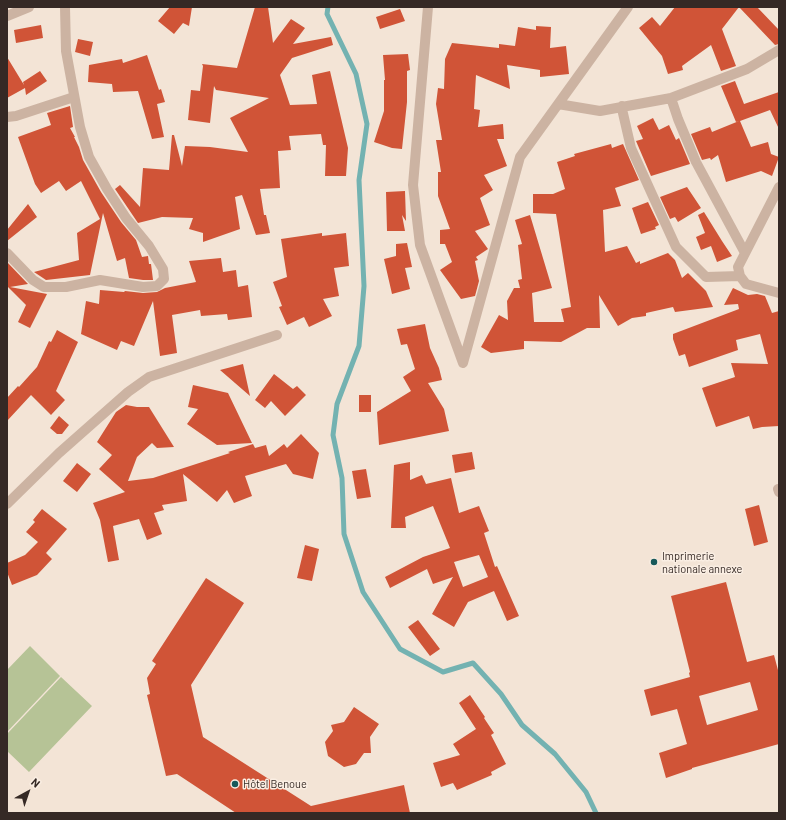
<!DOCTYPE html>
<meta charset="utf-8">
<style>
body{margin:0}
#map{position:relative;width:786px;height:820px;overflow:hidden;background:#f3e4d6;font-family:Barlow,sans-serif}
canvas{display:block}
.frame{position:absolute;inset:0;border:8px solid #352925;pointer-events:none}
.north{position:absolute;left:8px;top:772px;width:40px;height:40px;-webkit-text-stroke:3px #faeee3;paint-order:stroke;rotate:40deg;font-size:11px;font-weight:700;line-height:16px;text-align:center;color:#352925}
.north::after{content:'';display:block;margin:auto;width:14px;height:18px;background:#352925;clip-path:polygon(50% 0,100% 100%,50% 72%,0 100%)}
</style>
<div id="map">
<canvas width="786" height="820"></canvas>
<div class="frame"></div>
<div class="north">N</div>
</div>
<script>
const g = document.querySelector('canvas').getContext('2d');
g.lineJoin = 'round';
function fillPath(path, color) { g.fillStyle = color; g.fill(path, 'evenodd'); }
function stroke(path, color, width, dash) { g.strokeStyle = color; g.lineWidth = width; g.lineCap = dash ? 'butt' : 'round'; g.setLineDash(dash || []); g.stroke(path); }
function drawText(font, color, halo, rows, align = 'center') {
  g.font = font + ' Barlow,sans-serif'; g.lineWidth = 3; g.setLineDash([]); g.textBaseline = 'middle'; g.strokeStyle = halo; g.fillStyle = color; for (const [text, x, y, turn = 0] of rows) {
    g.save(); g.translate(x, y); g.rotate((+turn || 0) * Math.PI / 180); g.textAlign = isNaN(turn) ? turn : align; if (halo) g.strokeText(text, 0, 0); g.fillText(text, 0, 0); g.restore();
  }
}
const green = new Path2D(`
 M30 646 60 676 7 732V670Z
 M61 677 92 706 29 772 7 751V734Z`);
const stream = new Path2D(`
 M328 7 327 14 356 74 367 124 359 180 364 286 359 346 337 404 333 435 342 478 344 534 363 592 400 649 443 672 473 663 501 694 522 725 555 754 586 792 596 813`);
const building = new Path2D(`
 M170 7H192L189 26 183 23 174 34 158 21Z
 M255 7H268L273 43 291 19 305 28 293 44 331 37 333 45 292 58 280 75 290 105 317 104 312 75 330 71 348 148 346 176H325L326 145H323L321 134 289 136 291 150 278 151 280 188 260 189 264 215H266L270 233 256 235 242 195 235 197 240 229 203 242V233L189 229 193 218 162 217 138 223 115 189 120 185 140 207 143 168 169 170 172 135H174L182 166 185 146 210 147 248 152 230 118 269 98 216 90 214 86 210 123 188 120 191 90 200 91 203 66 202 64 237 68Z
 M675 7H739L722 29 736 66 721 71 711 45 682 66 683 70 668 74 662 56 639 28 652 17 660 26Z
 M739 7H757L779 30V44L775 45Z
 M400 9 405 21 380 29 376 17Z
 M41 25 43 38 16 43 14 30Z
 M536 26 551 27 550 48 566 46 569 74 540 77V70L507 65 510 89 476 75 474 109 480 110 478 127 503 124 504 139H497L507 166 484 175 493 190 480 198 490 225 475 231 488 249 476 257 478 260 475 261 479 281 475 296 461 299 440 270 452 262 445 244H440V230L450 229 438 196V172H441L436 140H442L436 104 438 88 444 89 445 59 452 43 499 48V44L515 46 518 27 536 30Z
 M78 39 93 42 90 56 75 52Z
 M408 54 410 70 407 71V102L402 149 392 148 374 142 384 111V80H385L383 55Z
 M147 55 159 90 161 89 165 102 157 104 164 137 152 139 138 91 113 92 112 84 88 82 89 65 122 59 123 63Z
 M7 57 24 85 23 82 40 71 47 81 26 95 25 88 7 98Z
 M735 81 744 104 779 92V129L770 110 740 121 751 147 768 142 771 154 779 157 772 176 761 171 726 182 718 155 711 160 710 158 702 160 691 134 710 127 712 132 739 121 736 122 721 86Z
 M70 106 73 127 70 128 75 137H74L79 147 83 160 101 192 121 222 136 240 142 257 148 256 149 264H151L153 280H143L129 278 125 258 117 261 103 213 90 275 46 280 34 272 79 260 77 233 100 219 81 181 66 191 59 181 41 193 35 184 18 137 51 125 47 113Z
 M653 118 659 130 669 125 676 140 679 138 690 164 651 176 636 141 643 139 637 126Z
 M611 144 612 148 623 144 639 180 615 188 621 206 603 210 605 252 627 246 636 263 640 261V264L668 253 675 260 682 278 688 273 706 291 713 307 675 312 673 307 646 313V316L632 318 618 326 599 295 600 328H587L561 342 524 341V349L491 353 481 347 499 315 508 320 507 301 514 288H520L518 280 522 279 518 245 522 244 515 220 530 215 552 288 532 293 534 322H564L561 309 571 307 556 214 533 213V194H553L565 189 557 162 575 156 574 154Z
 M687 187 701 208 678 222 675 217 670 219 660 197Z
 M405 191 406 221 402 215 405 231H387L386 192Z
 M648 202 659 225 655 227 656 229 641 234 632 208Z
 M28 204 37 217 7 241V230Z
 M704 212 722 241 732 256 717 262 711 246 701 250 696 237 705 233 698 215Z
 M322 233V236L346 233 349 266 334 268 339 296 323 299 332 316 309 327 304 317 287 325 279 307 282 306 273 282 287 277 281 239Z
 M407 243 412 267 405 268 410 289 392 294 384 259 396 256V244Z
 M221 258 223 272 236 270 238 287 248 285 252 317 228 320 227 314 201 316 200 310 172 315 177 353 160 356 153 301 134 346 121 341 117 350 81 334 86 301 99 304 100 290 124 292 125 291 143 293 157 292 165 288 196 282 189 261Z
 M7 262 28 284 10 287 47 294 30 328 18 322 26 305 8 287H7Z
 M733 288 748 295 757 294 765 296 772 313 779 311V426L762 427 753 429 749 416 716 427 702 388 735 377 731 363 768 364 760 334 736 340 738 350 689 367 685 354 679 356 673 339V334L739 309 738 304 724 305Z
 M425 324 430 348 439 368 442 380 428 383 444 409 449 431 379 445 377 412 411 391 403 377 415 369 407 344 401 345 397 329Z
 M57 330 78 342 56 391 65 400 51 415 31 395 7 421V398L18 386 19 387 37 367 49 341 51 342Z
 M243 364 250 396 220 370Z
 M274 374 293 389 297 386 306 395 285 416 271 401 265 408 255 400Z
 M193 385 228 393 252 443 217 445 187 424 198 409 188 407Z
 M359 395H371V412H359Z
 M126 405 137 407H149L174 447 157 448 152 443 137 457 128 481 153 478 230 453 228 452 253 444 255 448 266 445 269 456 284 444 287 448 301 434 319 453 313 479 293 474 286 464 245 476 252 496 234 503 227 490 217 502 183 474 187 501 162 505 164 510 154 513 162 534 147 540 139 519 113 526 119 560 108 562 100 520 93 503 125 492 99 469 112 455 97 442 116 412Z
 M59 416 69 425 62 434H57L50 428Z
 M472 452 475 469 455 473 452 455Z
 M410 462V480L422 475 426 484 451 478 459 513 479 506 489 531 484 533 495 567 497 566 519 616 507 621 494 591 468 602 454 627 432 614 453 577 433 584 427 569 390 588 385 577 423 557 450 548 433 506 405 517 406 528H391L394 465ZM479 555 488 577 463 587 454 562Z
 M77 463 91 474 77 492 63 481Z
 M366 469 371 497 357 499 352 471Z
 M759 505 768 542 754 546 745 509Z
 M42 509 67 529 46 553 52 559 37 575 12 585 7 572V563L25 555 38 542 26 532 35 522 33 520Z
 M305 545 319 549 312 581 297 578Z
 M206 578 244 603 191 685 203 737 311 806 404 785 410 813H236L177 774 166 776 147 695 150 694 147 678 156 664 152 661Z
 M726 582 747 662 774 655 779 674V744L692 768V769L666 778 659 753 687 744 677 709 651 716 644 690 690 677 689 673 690 672 671 596ZM750 682 758 710 707 725 699 696Z
 M418 620 440 649 430 656 408 627Z
 M470 695 485 717 484 718 494 733 491 735 506 764 491 772 492 775 457 790 453 783 441 787 433 763 460 755 453 744 476 729 459 703Z
 M354 707 379 724 370 737 371 753H364L356 764 344 767 328 756 325 742 333 731 331 725 344 722Z`);
const minor = new Path2D(`
 M428 7 413 185 420 245 463 363
 M7 16 29 7
 M671 98 678 119 696 162 745 253
 M558 104 600 111 671 98 747 69 779 50
 M622 106V109L631 148 676 247 706 277 740 276
 M7 117 16 116 74 97
 M779 187 738 267 740 276 746 284 779 293
 M7 253 33 280 44 287H66L100 280 143 287 157 286 164 279 163 269 149 246 126 218 107 189 89 157 80 127 66 51 65 7
 M463 363 520 157 628 7
 M778 489 779 492
 M7 504 59 453 128 392 149 377 277 335`);
const markers = [
 [654,562,4,"#17595a"],
 [235,784,4,"#17595a"]
];
const poiNames = [
 ["Imprimerie",662,556],
 ["nationale annexe",662,569],
 ["Hôtel Benoue",243,784]
];
fillPath(green, '#b6c396');
stroke(stream, '#73b2b1', 5);
fillPath(building, '#d05437');
stroke(minor, '#ccb3a2', 10);
for (const [x, y, r, color] of markers) { const dot = new Path2D(); dot.arc(x, y, r, 0, 2 * Math.PI); g.fillStyle = color; g.fill(dot); stroke(dot, '#faeee3', 1.5); }
drawText('11px', '#352925', '#faeee3', poiNames, 'left');
</script>
